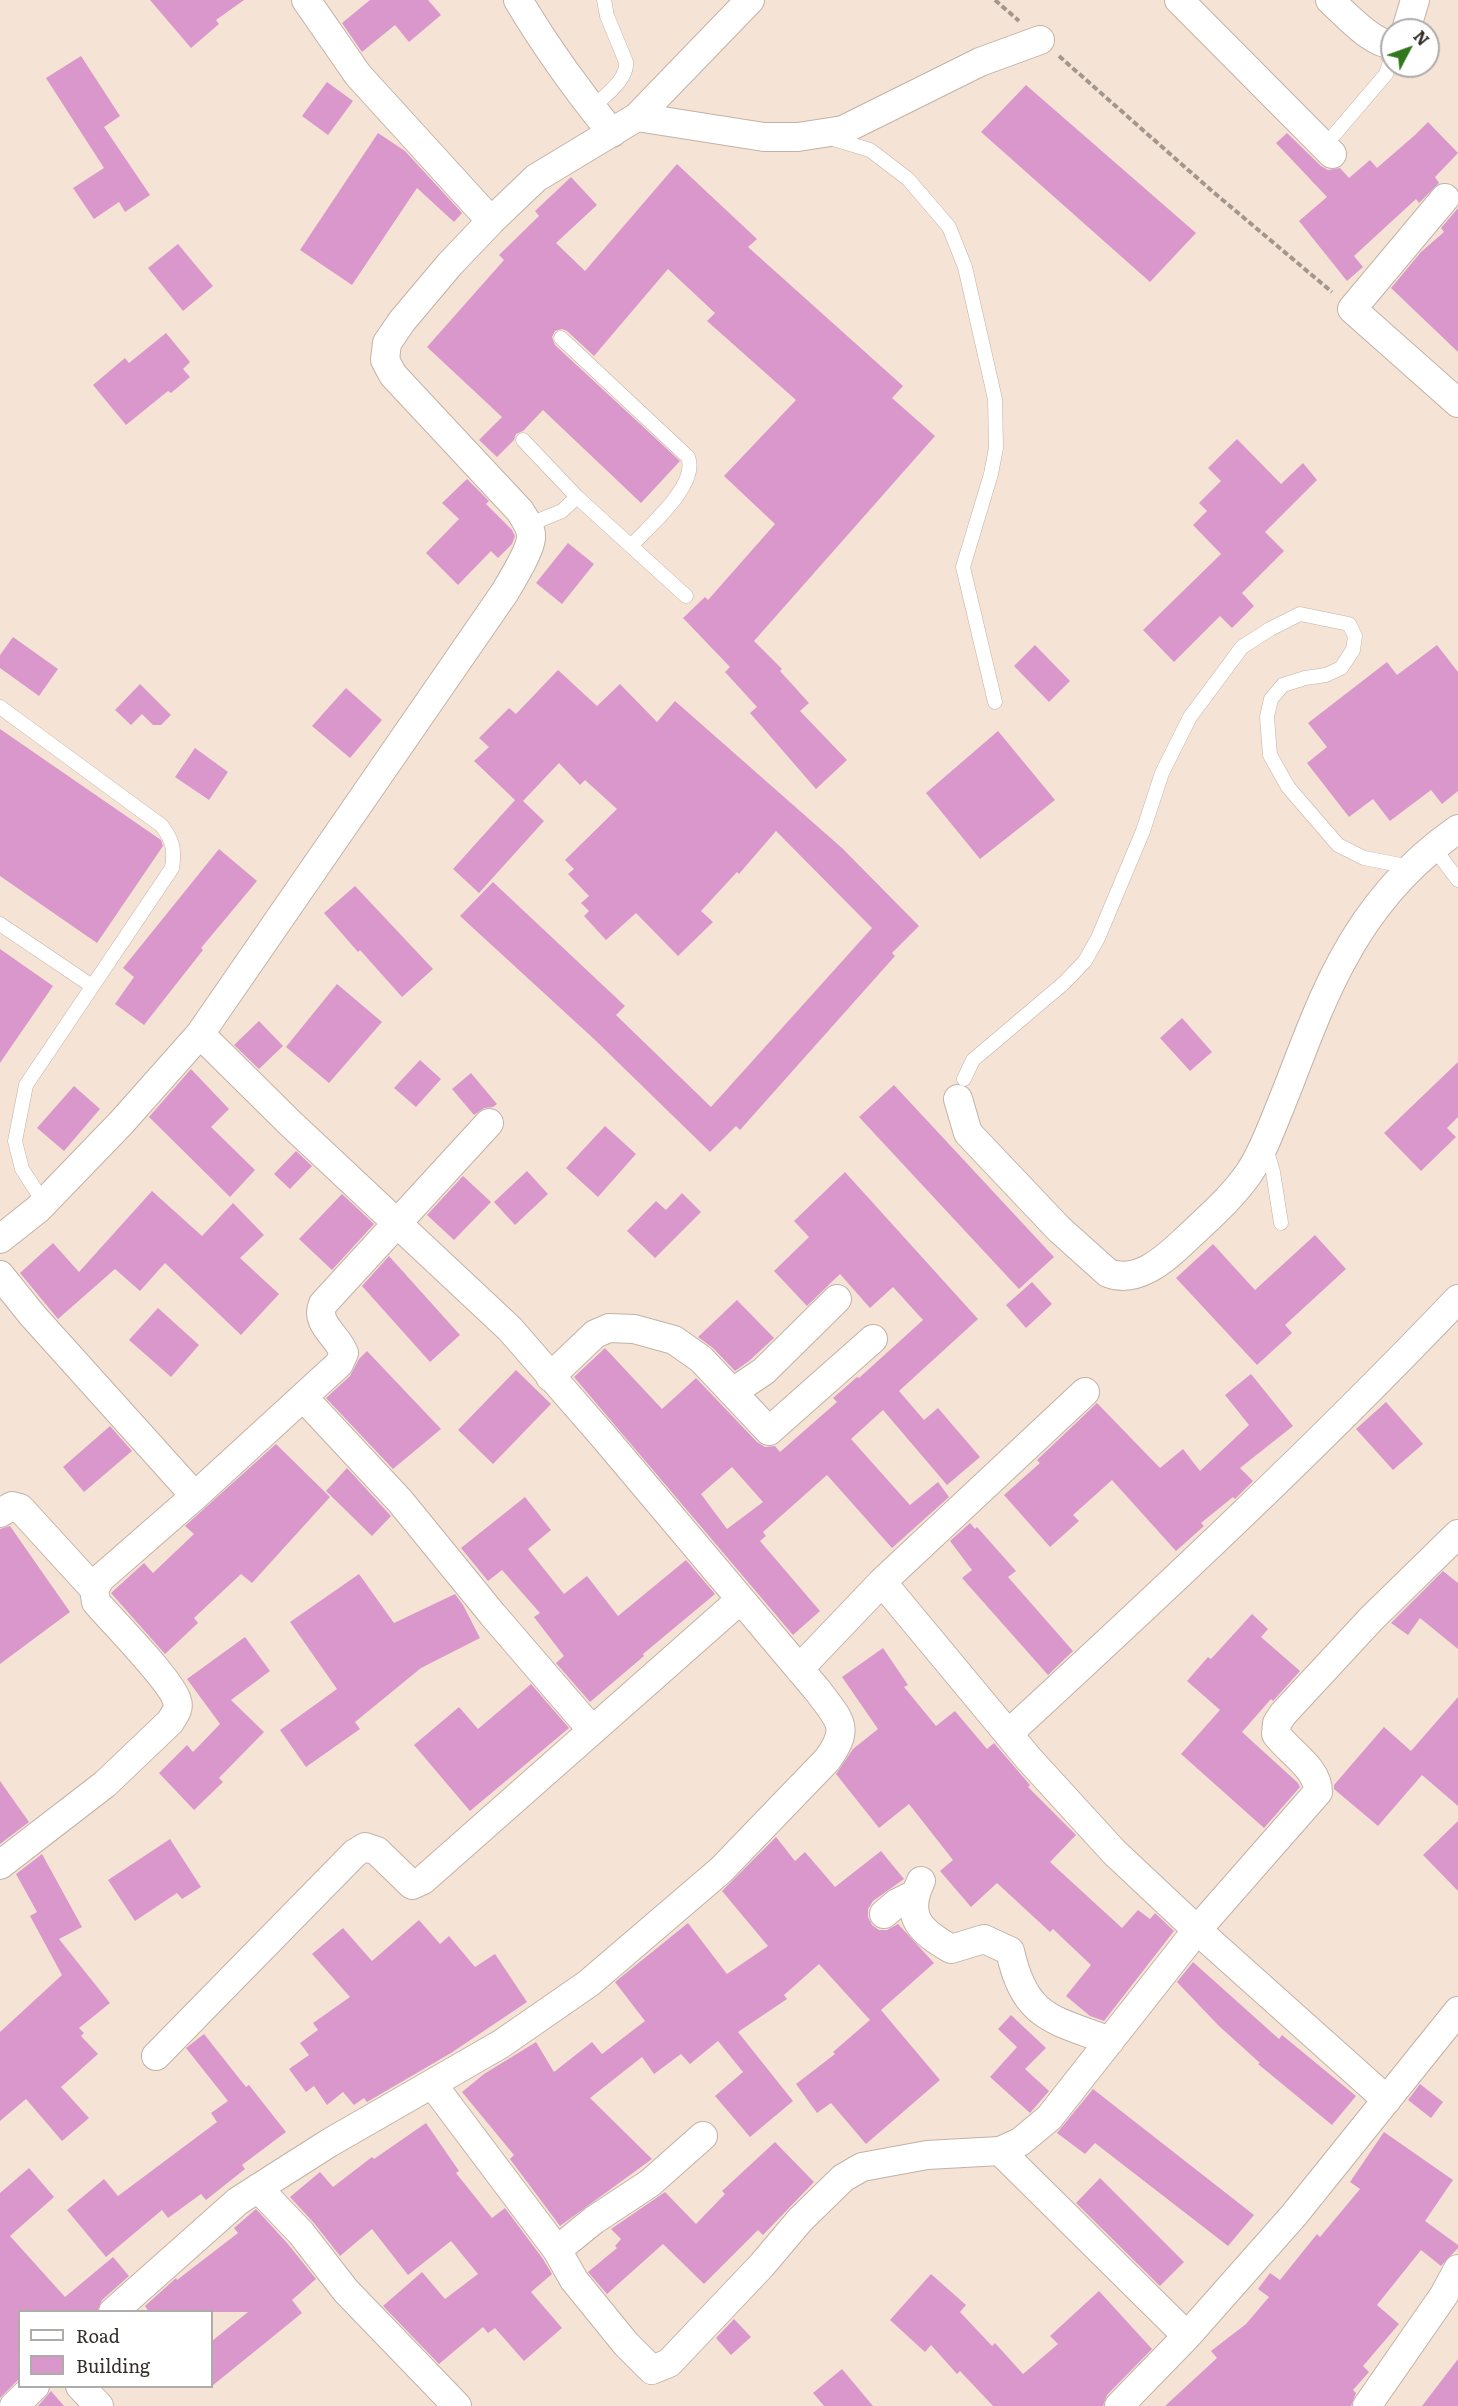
<!DOCTYPE html>
<style>
body{margin:0}
#map{position:relative;width:1458px;height:2406px;overflow:hidden;background:#f5e4d6;font-family:Literata,serif}
canvas{display:block}
.legend{position:absolute;left:18px;top:2310px;width:195px;height:78px;box-sizing:border-box;background:#fff;border:2px solid #aeaba9;margin:0;padding:8px 10px;list-style:none;font-size:18px;color:#342d28}
.legend li{display:flex;align-items:center;gap:12px;height:30px}
.legend b{width:30px;border:2px solid #aeaba9}
.north{position:absolute;left:1380px;top:18px;width:60px;height:60px;box-sizing:border-box;background:#fff;border:2px solid #aeaba9;border-radius:50%;rotate:49deg;font-size:16px;font-weight:700;line-height:24px;text-align:center;color:#342d28}
.north::after{content:'';display:block;margin:auto;width:21px;height:27px;background:#31781c;clip-path:polygon(50% 0,100% 100%,50% 72%,0 100%)}
</style>
<div id="map">
<canvas width="1458" height="2406"></canvas>
<ul class="legend">
<li><b style="height:8px;background:#fff"></b>Road</li>
<li><b style="height:16px;background:#da97cc"></b>Building</li>
</ul>
<div class="north">N</div>
</div>
<script>
const g = document.querySelector('canvas').getContext('2d');
g.lineJoin = 'round';
function fillPath(path, color) { g.fillStyle = color; g.fill(path, 'evenodd'); }
function stroke(path, color, width, dash) { g.strokeStyle = color; g.lineWidth = width; g.lineCap = dash ? 'butt' : 'round'; g.setLineDash(dash || []); g.stroke(path); }
const building = new Path2D(`
 M150 0H244L216 20 219 24 191 48Z
 M370 0H428L441 15 409 42 395 25 362 52 342 23Z
 M81 56 120 116 104 127 150 195 125 212 119 202 94 219 73 188 104 168 46 78Z
 M327 82 353 101 328 135 302 116Z
 M1026 85 1196 233 1150 282 981 132Z
 M1428 122 1458 153 1435 177 1439 183 1419 203 1416 199 1354 256 1363 267 1347 281 1299 221 1327 197 1276 143 1287 133 1321 166 1328 170 1340 168 1349 178 1370 160 1377 168 1415 135Z
 M378 133 405 151 462 213 454 222 417 188 352 285 300 250Z
 M677 164 757 239 748 247 903 386 892 398 935 436 754 641 782 669 780 671 809 703 800 711 847 760 816 789 750 713 757 707 725 672 730 667 683 618 705 597 708 600 775 524 724 476 796 400 707 321 715 313 668 269 594 356 567 331 562 329 555 331 552 337 555 345 680 461 641 503 543 410 523 431 516 434 514 440 497 457 479 440 502 417 427 347 504 260 499 255 539 216 535 211 571 177 597 205 556 243 585 271Z
 M1458 208V352L1391 288 1421 252 1444 232 1441 228Z
 M178 244 213 286 183 311 148 268Z
 M166 333 190 362 183 369 190 377 171 393 168 391 126 425 93 385 125 358 129 363Z
 M1237 439 1281 484 1303 463 1317 480 1265 532 1284 551 1242 593 1254 606 1232 628 1220 616 1174 662 1143 630 1221 554 1193 525 1207 511 1199 503 1221 481 1208 468Z
 M467 479 489 501 486 504 512 530 515 536 512 544 498 558 491 551 458 585 426 553 459 519 442 503Z
 M568 543 594 564 562 604 536 583Z
 M13 637 58 669 39 696 0 668V655Z
 M1035 645 1070 681 1049 702 1014 666Z
 M1437 645 1458 672V791L1442 804 1431 790 1390 821 1373 799 1349 817 1307 763 1327 747 1308 723 1387 662 1397 675Z
 M558 670 597 706 620 684 657 722 675 701 842 848 919 926 892 953 895 956 740 1130 736 1126 710 1152 594 1039 460 916 493 882 625 1006 616 1015 711 1107 872 928 776 831 739 874 737 872 701 911 713 922 678 956 636 913 606 940 584 916 589 911 581 903 589 896 568 874 574 869 565 860 617 809 585 780 580 785 559 763 523 801 544 821 479 893 453 869 515 800 474 761 489 747 479 738 509 708 516 714Z
 M140 684 171 715 161 725H153L142 714 131 725 115 710Z
 M346 688 382 720 350 758 312 726Z
 M0 729 161 840 163 846 97 943 0 876Z
 M998 731 1055 800 980 859 926 793Z
 M195 748 228 772 209 800 175 777Z
 M219 849 257 881 201 948 203 950 144 1025 115 1004 134 977 123 968Z
 M355 886 433 969 402 997 360 950 358 952 324 913Z
 M0 949 53 986 0 1063Z
 M337 984 382 1022 329 1083 286 1047Z
 M1182 1018 1212 1052 1190 1071 1160 1038Z
 M259 1021 283 1046 259 1069 234 1045Z
 M420 1060 441 1079 416 1107 394 1088Z
 M1458 1062V1117L1447 1128 1456 1137 1421 1171 1384 1133Z
 M191 1069 229 1109 211 1127 255 1170 230 1197 149 1117Z
 M471 1073 497 1104 493 1107 484 1108 474 1115 452 1089Z
 M894 1085 1054 1257 1019 1289 859 1117Z
 M74 1086 100 1109 64 1151 37 1128Z
 M605 1126 636 1154 598 1197 566 1168Z
 M296 1151 312 1166 290 1189 274 1174Z
 M527 1171 548 1194 515 1225 494 1202Z
 M845 1172 978 1319 899 1391 924 1420 938 1408 980 1457 947 1485 883 1410 851 1439 910 1505 938 1482 949 1497 892 1548 827 1475 763 1532 766 1536 760 1541 820 1611 793 1635 574 1377 605 1348 662 1409 696 1378 757 1442 765 1447 775 1446 780 1452 837 1402 833 1398 857 1377 859 1378 923 1320 893 1287 870 1308 840 1274 807 1306 774 1271 809 1237 794 1221ZM732 1467 763 1502 727 1529 701 1494Z
 M463 1176 491 1202 454 1240 427 1215Z
 M152 1191 202 1236 233 1203 264 1235 240 1258 279 1294 241 1335 165 1263 140 1291 115 1269 58 1319 20 1273 53 1243 79 1272Z
 M682 1193 701 1212 655 1258 627 1231 656 1201 666 1210Z
 M342 1194 374 1224 332 1270 299 1239Z
 M1315 1235 1346 1269 1285 1325 1292 1333 1257 1365 1176 1278 1213 1244 1255 1290Z
 M389 1256 460 1335 430 1362 362 1286Z
 M1032 1282 1052 1304 1026 1328 1006 1305Z
 M737 1300 774 1338 749 1361 735 1371 713 1348 698 1337Z
 M158 1308 199 1345 171 1377 129 1340Z
 M367 1351 441 1429 393 1469 326 1398 350 1376 359 1359Z
 M516 1370 551 1404 493 1464 458 1430Z
 M1251 1374 1293 1426 1240 1468 1253 1481 1235 1499 1233 1497 1201 1523 1204 1526 1176 1551 1112 1480 1073 1515 1079 1521 1050 1547 1004 1495 1040 1463 1037 1460 1097 1403 1160 1468 1183 1449 1200 1471 1249 1425 1225 1395Z
 M1386 1402 1423 1444 1393 1470 1356 1429Z
 M110 1426 132 1451 84 1492 63 1467Z
 M276 1444 330 1497 252 1583 241 1574 194 1618 198 1623 165 1654 111 1593 144 1563 153 1573 194 1534 185 1526Z
 M347 1468 391 1516 372 1536 326 1491Z
 M525 1497 551 1530 528 1549 564 1594 587 1576 618 1616 686 1560 715 1594 643 1654 644 1656 590 1702 556 1663 564 1656 534 1617 540 1613 502 1570 488 1581 461 1548Z
 M970 1523 975 1529 977 1527 1016 1571 1008 1577 1073 1651 1048 1675 962 1578 972 1570 950 1541Z
 M10 1526 70 1612 0 1664V1529Z
 M1443 1571 1458 1583V1649L1420 1618 1408 1635 1391 1623Z
 M359 1574 394 1623 455 1594 463 1605 480 1638 421 1668 355 1722 360 1729 306 1767 280 1730 337 1689 290 1622Z
 M1252 1614 1268 1629 1261 1637 1300 1671 1273 1701 1271 1699 1242 1732 1298 1783 1300 1787 1264 1828 1181 1754 1220 1710 1187 1681 1208 1657 1211 1659Z
 M245 1637 270 1671 231 1700 264 1732 219 1778 223 1782 194 1810 159 1773 187 1745 193 1752 220 1724 187 1679Z
 M883 1648 908 1685 904 1687 936 1726 955 1711 987 1749 994 1743 1030 1785 1028 1787 1076 1835 1050 1862 1122 1928 1138 1910 1150 1919 1155 1913 1174 1931 1104 2021 1090 2016 1066 1996 1091 1965 1053 1929 1050 1932 997 1883 971 1907 940 1871 953 1860 909 1804 879 1828 836 1774 853 1749 878 1729 842 1677Z
 M531 1684 569 1728 470 1811 414 1745 459 1707 478 1729Z
 M1458 1697V1806L1422 1775 1378 1826 1334 1789V1785L1384 1727 1411 1751Z
 M0 1781 29 1822 0 1844Z
 M1458 1821V1891L1423 1855Z
 M776 1837 795 1861 805 1852 835 1887 881 1851 904 1879 873 1901 868 1909V1917L872 1925 879 1930H887L898 1924 934 1963 881 2010 940 2080 866 2144 831 2103 817 2113 796 2084 835 2054 833 2052 870 2020 819 1964 784 1995 787 1999 738 2032 793 2101 750 2137 715 2096 743 2072 718 2041 690 2064 681 2054 654 2074 642 2057 590 2098 652 2159 560 2226 510 2159 514 2155 462 2092 484 2074 536 2042 554 2072 592 2042 602 2054 645 2021 615 1982 688 1923 727 1974 768 1946 722 1891Z
 M170 1839 201 1887 182 1899 177 1893 135 1921 108 1880Z
 M42 1854 82 1927 59 1939 110 2003 79 2028 84 2033 81 2036 98 2054 61 2087 89 2118 62 2141 26 2099 0 2121V2032L62 1975 30 1916 37 1912 16 1874Z
 M419 1920 440 1944 449 1936 475 1967 495 1954 527 2002 451 2053 367 2102 364 2098 354 2105 343 2092 327 2105 314 2086 306 2092 289 2069 309 2055 300 2043 318 2030 313 2023 350 1997 312 1954 343 1928 372 1961Z
 M1193 1962 1279 2039 1282 2035 1356 2096 1332 2125 1258 2064 1260 2063 1219 2026 1177 1982Z
 M1011 2015 1046 2048 1025 2069 1049 2091 1030 2113 990 2077 1017 2047 998 2029Z
 M204 2034 246 2087 249 2085 286 2132 242 2165 245 2169 206 2200 201 2194 168 2218 162 2210 106 2257 67 2210 104 2179 118 2196 217 2122 211 2113 228 2101 186 2048Z
 M1420 2084 1443 2102 1431 2118 1408 2100Z
 M1093 2089 1254 2215 1228 2246 1095 2143 1085 2154 1057 2133Z
 M426 2123 459 2171 456 2173 492 2218 505 2208 543 2259 552 2274 531 2292 562 2328 524 2361 495 2328 488 2333 483 2327 439 2364 383 2306 422 2272 445 2299 478 2274 451 2241 408 2275 372 2229 340 2256 314 2223 290 2197 320 2172 333 2187 372 2157 374 2159Z
 M1384 2132 1453 2180 1425 2221 1458 2245V2248L1441 2266 1421 2250 1377 2305 1399 2324 1363 2366 1369 2372 1353 2390 1356 2393 1351 2406H1165L1217 2358 1211 2351 1246 2324 1269 2297 1258 2289 1270 2273 1280 2280 1317 2234 1320 2237 1360 2189 1350 2182Z
 M775 2142 814 2182 763 2235 758 2230 704 2284 663 2244 607 2294 588 2272 617 2248 615 2246 621 2239 611 2229 665 2192 696 2224 725 2194 722 2191Z
 M29 2168 54 2197 10 2236 65 2297 113 2257 129 2276 102 2300 97 2312H20V2378L0 2398V2193Z
 M1100 2178 1184 2262 1160 2286 1076 2203Z
 M256 2209 288 2244 316 2279 292 2300 302 2313 212 2386V2341L248 2312H149L145 2306 176 2278 177 2280 238 2233 234 2228Z
 M931 2274 966 2305 960 2312 992 2346 995 2343 1023 2374 1058 2344 1050 2336 1099 2291 1152 2349 1107 2395 1103 2406H993L960 2371 957 2374 931 2345 925 2352 890 2320Z
 M734 2319 751 2337 731 2355 716 2338Z
 M1458 2359V2406H1422Z
 M842 2369 873 2406H824L813 2393Z
 M51 2391 64 2406H38Z`);
const path = new Path2D(`
 M995 0 1019 21
 M1059 56 1212 191 1332 292`);
const lane = new Path2D(`
 M592 108C604 96 628 80 626 62L607 16 604 0
 M1334 135 1386 74 1390 62 1385 44
 M830 138 870 150 908 179 949 227 965 267 995 399 996 448 991 474 963 567 995 702
 M561 338 688 457C699 485 649 526 631 546
 M523 440 577 497 686 596
 M528 525 562 511 577 497
 M0 707 162 826C173 841 175 850 172 868L26 1085 15 1141 22 1169 44 1203
 M1434 848 1458 880
 M0 924 92 986
 M964 1079 973 1060 1064 983 1085 961 1098 938 1143 831 1162 773 1190 717 1242 647 1270 629 1300 614 1349 624 1355 636 1353 650 1341 668 1326 675 1305 678 1283 685 1271 699 1267 717 1270 755 1288 787 1338 845 1364 858 1411 867
 M1266 1148 1273 1172 1281 1223`);
const street = new Path2D(`
 M306 0 358 75 491 221
 M518 0C546 47 577 90 612 133
 M1179 0 1332 154
 M1330 0C1344 13 1373 45 1392 44
 M1406 30 1415 0
 M637 117 764 137H798L843 130 980 62 1040 40
 M1445 198 1352 309 1458 403
 M958 1099 968 1133 1059 1229 1108 1273C1136 1284 1163 1261 1183 1242 1206 1220 1231 1199 1249 1173 1262 1154 1271 1129 1280 1107 1300 1058 1317 1007 1342 961 1370 908 1409 863 1458 829
 M0 1239 38 1209 121 1123 200 1034 505 592C512 580 530 551 531 538 532 529 525 519 520 511L393 375 385 360 387 343 402 321 450 264 491 221 536 178 637 117 750 0
 M0 1275 33 1316 195 1496
 M550 1377 595 1334 609 1328 634 1329 674 1340 701 1359 769 1431 873 1339
 M733 1392 764 1371 837 1299
 M303 1397 400 1501 493 1615 592 1730
 M0 1513 12 1506 20 1508 94 1589
 M882 1582 1029 1759 1114 1852 1197 1930 1387 2100
 M799 1669 882 1582 1085 1392
 M1008 1734C1161 1593 1314 1450 1458 1299
 M0 1865 105 1784 170 1722C174 1715 180 1709 177 1701 172 1681 112 1621 96 1602L94 1589 101 1578 195 1496 339 1364 344 1353C338 1336 314 1323 323 1304L489 1123
 M921 1881C903 1918 922 1932 951 1949L984 1939 1010 1951C1025 2018 1051 2019 1110 2041
 M884 1914 897 1903 915 1894
 M156 2056 355 1853 365 1847 377 1851 412 1885 423 1880 740 1600
 M433 2085 557 2250 574 2280 626 2344 652 2370 669 2363 762 2265 800 2220 843 2178 862 2167 927 2155 1000 2151 1020 2142 1049 2118 1197 1930 1318 1792C1318 1768 1289 1752 1276 1734L1277 1723 1283 1714 1371 1619 1458 1534
 M1000 2151 1187 2336
 M258 2188 301 2233 346 2291 457 2406
 M557 2250 594 2220 650 2183 703 2136
 M113 2312 238 2201 329 2143 501 2044 589 1983 721 1870 827 1760C851 1727 840 1721 818 1691L604 1437 510 1329 290 1123 200 1034
 M80 2386 99 2406
 M14 2406 35 2386
 M1119 2406 1187 2336 1294 2215 1458 2011
 M1367 2406 1444 2295 1458 2269`);
fillPath(building, '#da97cc');
stroke(lane, '#c2b2a5', 15);
stroke(street, '#c2b2a5', 30);
stroke(path, '#a3968c', 4, [6, 3]);
stroke(lane, '#fff', 14);
stroke(street, '#fff', 28);
</script>
